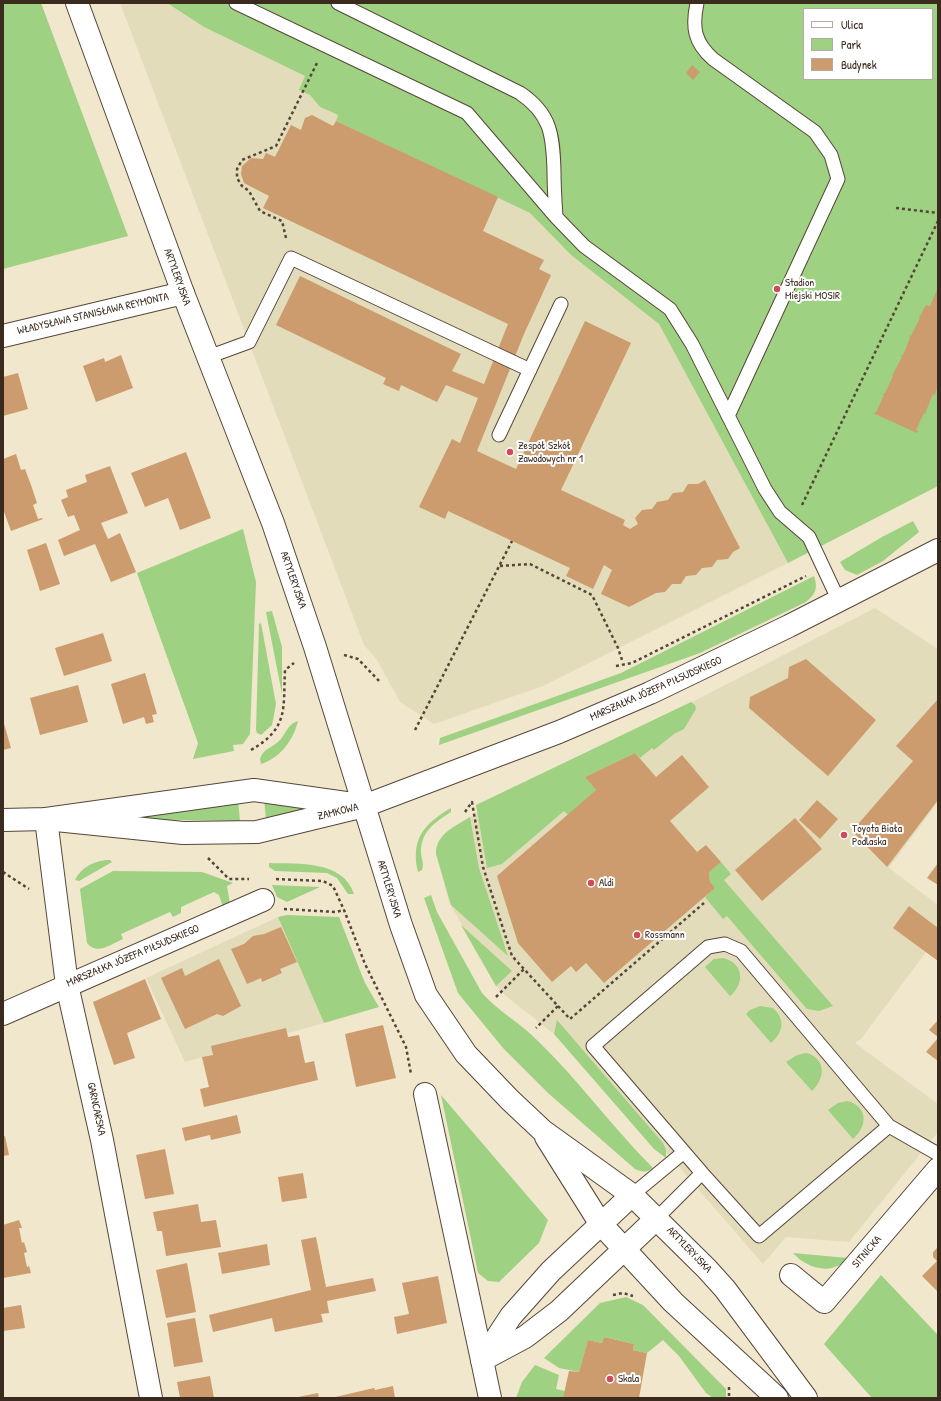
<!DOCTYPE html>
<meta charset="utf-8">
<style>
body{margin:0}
#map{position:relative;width:941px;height:1401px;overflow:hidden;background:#f1e7cd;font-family:"Patrick Hand",sans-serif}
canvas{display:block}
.frame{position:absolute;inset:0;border:4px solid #3b2a1e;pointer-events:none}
.legend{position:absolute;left:803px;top:8px;width:130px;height:72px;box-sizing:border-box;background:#fff;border:1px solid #b1aaa5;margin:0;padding:5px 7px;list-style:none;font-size:12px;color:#3b2a1e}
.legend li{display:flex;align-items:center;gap:8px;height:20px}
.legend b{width:20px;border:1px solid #b1aaa5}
</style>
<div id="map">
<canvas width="941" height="1401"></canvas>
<div class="frame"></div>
<ul class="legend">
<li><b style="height:5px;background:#fff"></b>Ulica</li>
<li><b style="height:11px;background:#9ed181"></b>Park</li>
<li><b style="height:11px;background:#cc9b6e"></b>Budynek</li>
</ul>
</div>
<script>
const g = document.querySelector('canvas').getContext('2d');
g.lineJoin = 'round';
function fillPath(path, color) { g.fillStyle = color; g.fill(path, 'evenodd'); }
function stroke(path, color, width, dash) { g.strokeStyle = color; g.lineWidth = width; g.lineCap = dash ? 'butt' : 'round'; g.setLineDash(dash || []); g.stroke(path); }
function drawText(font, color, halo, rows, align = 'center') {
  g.font = font + ' "Patrick Hand",sans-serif'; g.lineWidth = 4; g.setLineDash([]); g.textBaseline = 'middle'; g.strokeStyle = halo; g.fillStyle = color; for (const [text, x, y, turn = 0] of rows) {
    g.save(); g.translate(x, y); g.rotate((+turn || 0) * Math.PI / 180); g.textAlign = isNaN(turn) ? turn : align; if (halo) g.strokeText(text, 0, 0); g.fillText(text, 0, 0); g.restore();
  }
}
const built = new Path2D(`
 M120 3H167L204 27 305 76 310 95 320 107 338 115 336 121 530 213 571 255 659 324 788 563 543 686 434 724 400 702 377 660 364 645Z
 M875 608 938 649V802L889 868 938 905V936L861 1039 855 1043 938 1104V1132L849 1242 786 1237 763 1264 666 1152 554 1034 506 996 496 986 449 902 438 860 446 832 482 810Z
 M278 917 324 1023 185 1062 146 978Z`);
const green = new Path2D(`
 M3 3H41L128 236 3 269Z
 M167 3H938V486L788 563 659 324 571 255 530 213 336 121 338 115 320 107 310 95 299 90 305 76 204 27ZM804 9H932V79H804Z
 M913 521 919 532 883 561 857 575 845 570 840 562 882 537Z
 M243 529 256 582 250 734 243 744 233 745 234 751 193 759 198 743 137 573Z
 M814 576C818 588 816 594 806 602L700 653 439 745 440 738 621 673Z
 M272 611 282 647V694L266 612Z
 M261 623 276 704 272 725 261 735 257 733 256 730 259 624Z
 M691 702 695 705 696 709 684 729 674 734 654 750 652 748 640 758 635 753 585 777 596 790 568 815 564 811 502 864 487 868 476 805Z
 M298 721C293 741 280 758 261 764L260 759C263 749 271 748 278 742 286 735 287 724 298 721Z
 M264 797 313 807 266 821Z
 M238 800 240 821 127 819Z
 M451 808V812C434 823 420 832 421 854 422 859 424 865 422 870L418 872C410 839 425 823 451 808Z
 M470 817 479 868 508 956 451 905 436 854C436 833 455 827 470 817Z
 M110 860 112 862 79 881 75 880C81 867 95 860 110 860Z
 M721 862 731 874 724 880 833 1006 819 1011 807 1009 727 916 723 919 705 897 715 888 710 882 709 872Z
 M269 863C298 864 343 860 354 894H348L337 878 327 873 275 871 269 867Z
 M113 871 202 872 233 883 227 886 230 904 223 907 219 895 214 892 181 907V913L173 917 170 912 121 934 123 939C111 944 97 956 87 943L80 889Z
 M272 885 320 887 287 902 277 897Z
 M431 895 437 912 482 993C499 1012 522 1024 540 1043 580 1082 613 1128 653 1168 646 1173 642 1172 635 1169L548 1093 503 1048 458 993 424 898Z
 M287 915 339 917 365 983 379 1007 324 1023 278 917Z
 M461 925 512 971 496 986Z
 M723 958C744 963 745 984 730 996L705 967 714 959Z
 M760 1006 773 1008C786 1020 783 1033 771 1043L746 1014 750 1010Z
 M557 1020 663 1143 666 1150V1158L654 1149 554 1034Z
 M806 1053C826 1058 826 1078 812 1091L786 1062 797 1055Z
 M441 1095 548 1220 539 1243 499 1282 488 1281 478 1273Z
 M847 1101C868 1106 868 1126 853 1139L828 1110 838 1103Z
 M793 1253 848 1258C833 1276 807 1269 793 1253Z
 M881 1275 938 1335V1398H872L824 1344Z
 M626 1297 643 1305 726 1389V1398H713L706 1393 679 1356 663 1340 647 1353 633 1350 634 1344 604 1337 602 1343 588 1340 579 1372 559 1368 544 1358 600 1303Z
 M535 1365 559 1375 556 1389 565 1391 563 1398H516L522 1382Z`);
const building = new Path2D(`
 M692 65 700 72 693 80 686 73Z
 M312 115 333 126 336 121 498 197 483 231 544 260 539 269 551 275 524 334 477 451 516 469 585 321 631 343 561 490 625 520 623 525 630 529 638 524 635 518 642 510 652 509 657 502 668 500 673 493 683 492 688 484H698L705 480 740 548 733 552 728 559 717 560 712 567 702 568 696 575 686 576 681 584H672L665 592 656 593 629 607 601 594 612 570 604 565 593 589 566 576 570 568 448 511 445 519 419 507 452 439 460 443 478 398 446 385 437 402 401 385 399 391 383 384 386 378 276 325 300 276 461 354 452 371 484 384 508 324 263 208 269 196 244 183 241 174 242 166 251 158 263 159 266 153 275 157 291 125 301 130 305 118Z
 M938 288V384L935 395 933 394 926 411V414L924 413 916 430 918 431 917 433 873 413 876 412 884 395 882 394 885 393 893 376 892 373 893 374 902 357 901 355H903L910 338 909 335 911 336 920 318 919 316H920L926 305 930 306Z
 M121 355 133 388 96 402 83 366 104 358 105 362Z
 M18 373 28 409 3 416V377Z
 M186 452 211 518 180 530 168 498 145 507 131 473Z
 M16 454 21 470 25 469 31 485 37 503 33 505 38 519 42 518 43 519 11 531 3 509V459Z
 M110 466 128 513 101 523 108 539 120 533 136 572 111 582 95 544 64 556 58 540 80 530 74 515 68 517 61 500 68 497 66 490 87 482 85 475Z
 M46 543 60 584 40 591 27 550Z
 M103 633 112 661 64 676 55 648Z
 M806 659 876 720 828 776 749 708 750 697 788 678 789 667Z
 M145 673 157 714 152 715 154 722 146 724 144 717 123 724 111 684Z
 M78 685 88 722 40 735 30 698Z
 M938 699V800L887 867 852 831 913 761 896 746Z
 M3 720 11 748 3 750Z
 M635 753 656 777 682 755 709 787 670 821 697 852 706 845 721 862 709 872 710 882 715 888 604 983 586 963 576 972 571 966 552 982 518 943 497 876 596 790 585 777Z
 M817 800 838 819 820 839 799 820Z
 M795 818 822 849 762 901 735 870Z
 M938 863V885L927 878Z
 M909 906 938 928V961L893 928Z
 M281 927 297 962 280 969 282 973 262 982 261 978 247 984 231 949 244 944 253 936 264 934Z
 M219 959 241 1006 223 1016 217 1014 185 1029 161 978 182 968 185 976Z
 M145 979 161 1019 127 1033 135 1058 114 1065 93 1002Z
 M938 1020V1037L929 1030Z
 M383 1025 396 1078 356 1087 345 1034Z
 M286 1028 288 1037 299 1035 305 1063 314 1061 318 1080 204 1107 200 1089 209 1087 202 1057 213 1055 211 1046Z
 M938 1038V1061L926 1052Z
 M237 1115 241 1133 211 1140 210 1135 185 1141 182 1128Z
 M5 1136 9 1155 3 1156V1137Z
 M165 1149 174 1194 145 1199 136 1155Z
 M303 1173 307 1198 282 1202 278 1177Z
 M198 1204 201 1222 216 1220 221 1247 166 1256 162 1231H157L153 1212Z
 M19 1220 22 1228H19L22 1243 24 1242 27 1252 24 1253 27 1267 29 1266 31 1273 3 1278V1225Z
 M316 1237 326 1287 373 1278 376 1291 327 1301 329 1313 321 1314 323 1322 275 1332 272 1318 213 1332 209 1315 311 1290 301 1240Z
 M267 1244 270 1265 222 1274 218 1253Z
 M938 1247V1292L922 1276 937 1261 933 1257V1252Z
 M187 1263 196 1312 166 1318 156 1270Z
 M438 1276 447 1323 397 1334 394 1317 409 1314 402 1283Z
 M21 1305 25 1328 3 1331V1308Z
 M195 1318 203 1362 174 1367 167 1323Z
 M604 1337 634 1344 633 1350 647 1353 639 1398H563L569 1371 579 1372 588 1340 602 1343Z
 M210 1376 214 1398H180L177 1382Z
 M393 1386 395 1398H331L374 1388 375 1390Z
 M318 1393 319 1398H298V1397Z`);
const path = new Path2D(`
 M896 208 938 213
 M286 238 282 221 260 211 249 191 242 186 237 178V169L242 160 276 146 317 63
 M802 505 938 221
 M500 566 530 564 592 595 618 648 622 660
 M344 655 358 659 381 683
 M616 666 632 663 806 576
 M415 730 512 541
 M251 750C289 728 283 709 285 670L294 663
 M465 812 472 802 483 867 512 956 558 1006 536 1028
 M208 858 229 879H249
 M3 872 29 889
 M276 879 323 881 333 886 344 910 365 964 406 1047 411 1074
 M284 909 336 912 344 910
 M496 997 524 969
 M558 1006 570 1019 704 903
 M613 1295 623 1293 633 1296
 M729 1387V1398`);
const lane = new Path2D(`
 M236 3 467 113 556 217 584 246 670 309 692 344 765 489 780 512 809 537 839 601
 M338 3 520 93C551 114 553 135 554 171 554 186 555 202 556 217
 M697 3C692 27 694 42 713 59L815 132 831 155 838 179 728 416
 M208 357 249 342 291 258 530 370
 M499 435 561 304
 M889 1126 759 1236 702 1173 593 1046 708 947 725 944 741 951 889 1126 938 1154
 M632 1195 684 1152
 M657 1218 702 1173`);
const street = new Path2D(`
 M3 336 183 293
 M46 819 67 985 102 1140 151 1398
 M3 1014 263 900
 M425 1094 482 1360
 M791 1275 824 1302 938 1169`);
const secondary = new Path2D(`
 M77 3 183 293 273 523 315 647 401 925 426 995 466 1054 510 1100 543 1131 632 1195 707 1269 725 1289 806 1398
 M46 819 183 833 257 832 364 806 559 732 650 693 789 626 938 550
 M3 820 46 819 254 790 353 804
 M546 1137 600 1223 673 1302 777 1398
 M484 1357 511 1316 551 1271 632 1195
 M482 1360 525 1337 559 1311 657 1218
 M482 1360 490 1398`);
const markers = [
 [777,289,4,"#d1495b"],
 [510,452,4,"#d1495b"],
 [844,835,4,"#d1495b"],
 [591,883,4,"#d1495b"],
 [637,935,4,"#d1495b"],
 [610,1379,4,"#d1495b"]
];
const streetNames = [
 ["ARTYLERYJSKA",177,277,70],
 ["WŁADYSŁAWA STANISŁAWA REYMONTA",93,314,-13],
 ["ARTYLERYJSKA",293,580,71],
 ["MARSZAŁKA JÓZEFA PIŁSUDSKIEGO",656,689,-24],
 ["ZAMKOWA",338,812,-14],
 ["ARTYLERYJSKA",389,889,73],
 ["MARSZAŁKA JÓZEFA PIŁSUDSKIEGO",133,956,-23],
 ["GARNCARSKA",96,1109,78],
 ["ARTYLERYJSKA",689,1250,46],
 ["SITNICKA",867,1252,-49]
];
const poiNames = [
 ["Stadion",785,283],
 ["Miejski MOSIR",785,296],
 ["Zespół Szkół",518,446],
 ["Zawodowych nr 1",518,459],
 ["Toyota Biała",852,829],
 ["Podlaska",852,842],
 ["Aldi",599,883],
 ["Rossmann",645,935],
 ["Skala",618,1379]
];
fillPath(built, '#e3dcba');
fillPath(green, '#9ed181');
fillPath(building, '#cc9b6e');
stroke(lane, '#564638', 15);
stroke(street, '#564638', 24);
stroke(secondary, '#564638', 24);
stroke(path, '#564638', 2.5, [3, 3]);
stroke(lane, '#fff', 13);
stroke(street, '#fff', 22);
stroke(secondary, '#fff', 22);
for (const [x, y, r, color] of markers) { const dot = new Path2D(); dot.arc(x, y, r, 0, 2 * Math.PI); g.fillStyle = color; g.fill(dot); stroke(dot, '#fff', 1.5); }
drawText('11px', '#3b2a1e', '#fff', streetNames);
drawText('11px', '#3b2a1e', '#fff', poiNames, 'left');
</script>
